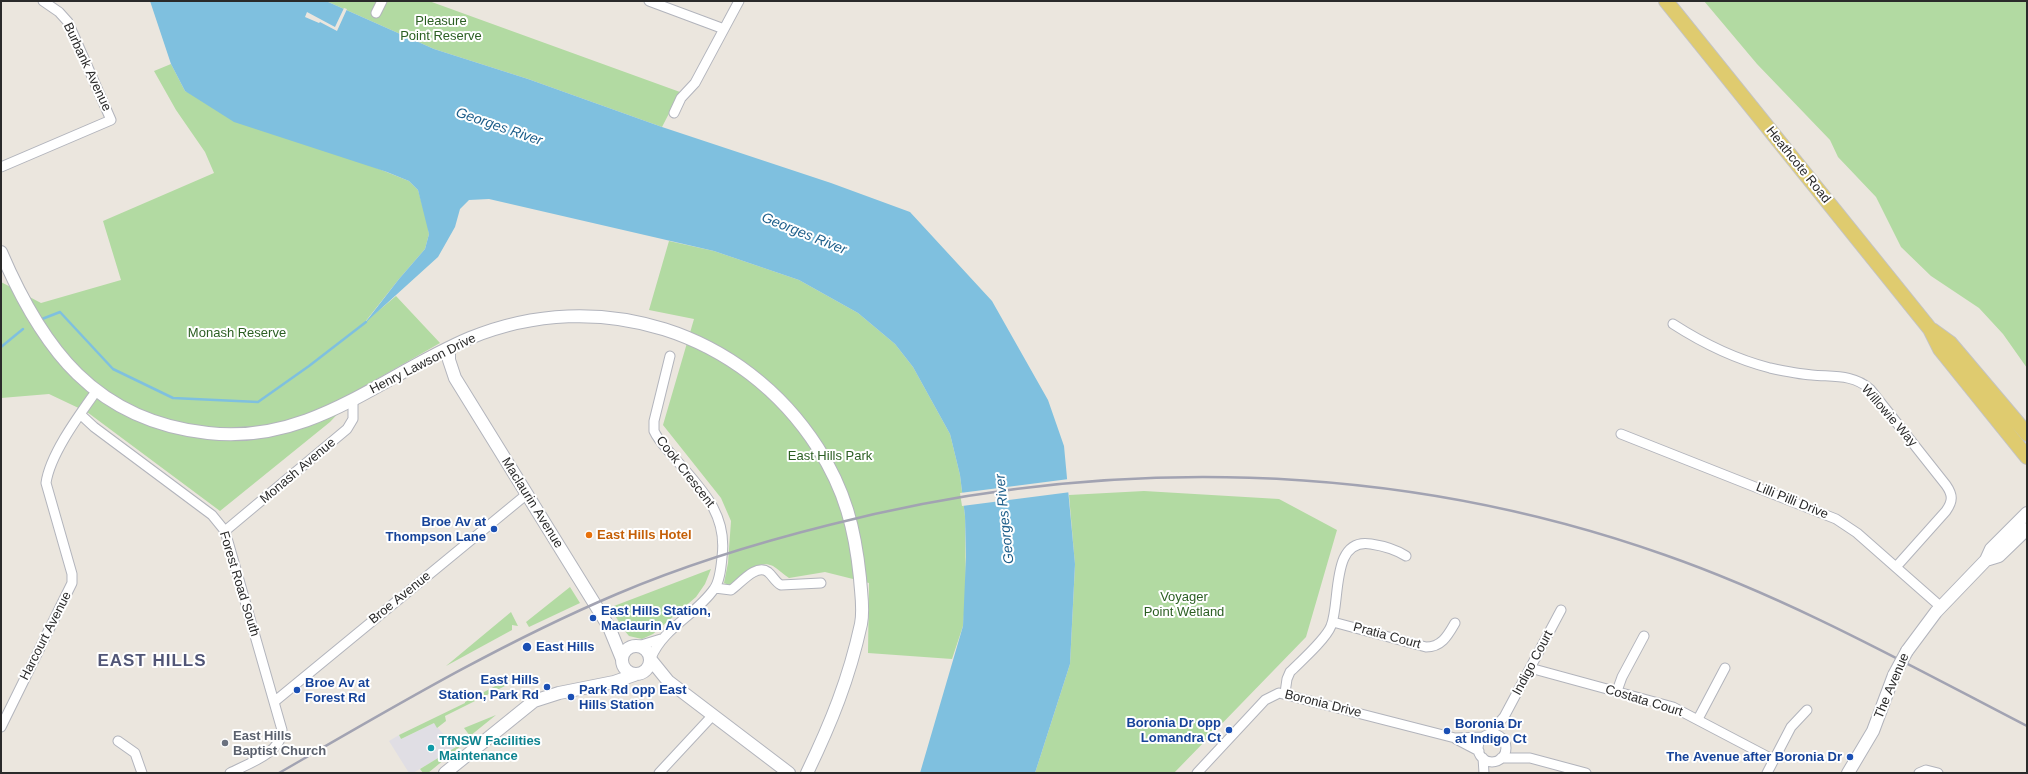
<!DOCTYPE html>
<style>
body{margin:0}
#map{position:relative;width:2028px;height:774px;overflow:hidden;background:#ebe6de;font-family:Arial,sans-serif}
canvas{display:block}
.frame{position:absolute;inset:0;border:2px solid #2a2a2a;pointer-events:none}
</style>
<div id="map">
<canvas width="2028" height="774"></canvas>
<div class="frame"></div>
</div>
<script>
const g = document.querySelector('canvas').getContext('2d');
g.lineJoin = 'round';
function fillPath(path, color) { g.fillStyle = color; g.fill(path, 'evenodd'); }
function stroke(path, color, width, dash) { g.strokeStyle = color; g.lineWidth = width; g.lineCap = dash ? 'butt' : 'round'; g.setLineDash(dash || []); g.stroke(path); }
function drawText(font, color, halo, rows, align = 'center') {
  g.font = font + ' Arial,sans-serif'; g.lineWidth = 4; g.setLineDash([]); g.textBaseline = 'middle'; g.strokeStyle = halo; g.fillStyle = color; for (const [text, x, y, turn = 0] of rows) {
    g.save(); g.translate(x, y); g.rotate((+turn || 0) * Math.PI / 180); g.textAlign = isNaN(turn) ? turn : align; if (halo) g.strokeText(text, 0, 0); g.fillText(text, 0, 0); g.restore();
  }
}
const industrial = new Path2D(`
 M434 723 455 748 413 773H409L389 741 399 735 401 739Z`);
const green = new Path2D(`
 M326 1H429L680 92 662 127 528 79 434 49Z
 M1704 1H2027V368L2003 334 1979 308 1931 276 1901 247 1876 197 1838 157 1830 140 1757 64Z
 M171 64 185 91 409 181 418 190 427 221 429 234 425 249 399 279 365 322 396 296 440 343 363 387 330 422 220 511 87 412 49 394 1 398V282L41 303 121 280 103 221 214 173 205 152 176 110 154 71Z
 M669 241 714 251 799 280 858 313 895 344 913 367 950 434 960 475 965 516 966 592 963 626 952 659 868 653 869 583 825 572 789 578C784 575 778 569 773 566 757 559 742 576 731 586L724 583 728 563 731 521 721 498 663 425 694 319 649 310Z
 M1144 491 1279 499 1337 530 1306 637 1174 773H1035L1070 664 1075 565 1069 495Z
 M711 569 705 584 696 597 653 634 642 639 629 636 624 630 609 606H614Z
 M570 587 580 603 529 627 526 622Z
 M511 612 518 626 512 625V630L446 666Z
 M503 682 505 686 445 716 446 721 437 728 434 723 401 739 399 735 465 703V702Z
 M496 715 470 736 464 728Z
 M461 744 462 745 428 773H423L420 769Z`);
const water = new Path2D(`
 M150 1H326L434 49 528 79 662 127 831 183 910 212 992 301 1048 400 1064 446 1075 564 1070 664 1035 773H920L963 626 966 557 965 516 960 475 950 434 913 367 895 344 858 313 799 280 714 251 489 199 469 200 460 209 455 227 438 257 364 324 399 279 425 249 429 234 418 190 409 181 387 172 234 122 185 91 171 64Z`);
const pier = new Path2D(`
 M344 8 347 9 337 31 320 22 319 23 305 17 307 12 335 27Z
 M1069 479 1071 492 962 506 960 493Z`);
const stream = new Path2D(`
 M42 319 60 312 113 369 173 398 258 402 309 366 366 322
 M1 347 23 329`);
const street = new Path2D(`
 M649 1 724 29
 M376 13 382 1
 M674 113 681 98 695 83 739 1
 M1 167 111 120 68 22 59 12 43 1
 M1673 324C1704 344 1735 359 1770 368 1784 371 1798 374 1812 375 1833 377 1853 374 1870 389L1946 485C1953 495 1953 501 1946 511L1896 567
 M80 414 94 427 212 515 225 531 282 730C282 753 247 764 230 773
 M1621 434 1836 519 1857 533 1941 607
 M225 531 347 429 353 419V401
 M715 588 731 590C740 584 756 563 768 572 773 576 775 582 781 585L821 583
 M1333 622 1426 647C1442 647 1448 635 1455 623
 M638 646 661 639
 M651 658C663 628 696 615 714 589 720 581 721 567 722 557 728 512 699 487 672 455 666 448 658 440 654 431V421L670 356
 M1530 668 1673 707 1774 760
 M1617 691 1622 677 1644 636
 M1285 693 1287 679 1290 672C1300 662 1326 639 1331 626 1341 602 1330 537 1371 544 1384 546 1395 549 1406 556
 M274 702 527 494
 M1698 719 1725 668
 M1 727 72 583V574L46 483C50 454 80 414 97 390
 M1489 734 1504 717 1561 610
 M1478 748a14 14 0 1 1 28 0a14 14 0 1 1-28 0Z
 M1456 739 1479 751
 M118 741 135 753 142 773
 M1483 758 1484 773
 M1501 758H1530L1586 773
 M659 773 713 715
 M1197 773 1265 700 1279 693 1455 738 1484 737
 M1767 773 1791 727 1807 710
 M1919 773 1926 770 1938 773`);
const secondary = new Path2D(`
 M1 252C42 348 95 421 208 433 311 445 382 375 470 338 599 285 743 331 818 448 845 490 855 529 860 578 861 594 864 609 861 624 849 679 831 723 807 773
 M449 348V360L455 378 609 627 622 659
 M1986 560 1999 556 2027 529
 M622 660a14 14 0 1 1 28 0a14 14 0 1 1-28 0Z
 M1907 651 1936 612 1986 560 1991 549 2027 513
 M651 660 668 681 789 773
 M445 773 534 701 559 693 614 682 637 674
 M1848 773 1873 731 1894 675`);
const primary = new Path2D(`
 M1666 1 1930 329 1940 349 2027 457
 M1932 330 1950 343 2027 434`);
const rail = new Path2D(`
 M279 773C390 709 499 644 617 594 685 565 757 543 829 525 1105 454 1396 460 1665 555 1791 599 1909 665 2027 726`);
const secondaryBridge = new Path2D(`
 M1894 675 1907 651`);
const markers = [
 [494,529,4,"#1a4fb4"],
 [589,535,4,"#e8710a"],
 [593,618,4,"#1a4fb4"],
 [527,647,5,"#1a4fb4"],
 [547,687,4,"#1a4fb4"],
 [297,690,4,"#1a4fb4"],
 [571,697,4,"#1a4fb4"],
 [1229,730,4,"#1a4fb4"],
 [1447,731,4,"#1a4fb4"],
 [225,743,4,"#6b7280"],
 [431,748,4,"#0f9aa8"],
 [1850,757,4,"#1a4fb4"]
];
const parkNames = [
 ["Pleasure",441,21],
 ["Point Reserve",441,36],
 ["Monash Reserve",237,333],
 ["East Hills Park",830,456],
 ["Voyager",1184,597],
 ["Point Wetland",1184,612]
];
const streetNames = [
 ["Burbank Avenue",87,67,65],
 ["Heathcote Road",1798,165,51],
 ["Henry Lawson Drive",423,364,-27],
 ["Willowie Way",1889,416,49],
 ["Monash Avenue",298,471,-40],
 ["Cook Crescent",685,472,52],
 ["Lilli Pilli Drive",1792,501,22],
 ["Maclaurin Avenue",532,503,58],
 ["Forest Road South",239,584,73],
 ["Broe Avenue",400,598,-39],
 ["Harcourt Avenue",46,636,-63],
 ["Pratia Court",1387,636,15],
 ["Indigo Court",1533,663,-62],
 ["The Avenue",1892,686,-67],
 ["Costata Court",1644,701,17],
 ["Boronia Drive",1323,704,14]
];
const transitNames = [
 ["Broe Av at",486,522,"right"],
 ["Thompson Lane",486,537,"right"],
 ["East Hills Station,",601,611],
 ["Maclaurin Av",601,626],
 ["East Hills",536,647],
 ["East Hills",539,680,"right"],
 ["Station, Park Rd",539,695,"right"],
 ["Broe Av at",305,683],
 ["Forest Rd",305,698],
 ["Park Rd opp East",579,690],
 ["Hills Station",579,705],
 ["Boronia Dr opp",1221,723,"right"],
 ["Lomandra Ct",1221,738,"right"],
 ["Boronia Dr",1455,724],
 ["at Indigo Ct",1455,739],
 ["The Avenue after Boronia Dr",1842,757,"right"]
];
const foodNames = [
 ["East Hills Hotel",597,535]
];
const worshipNames = [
 ["East Hills",233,736],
 ["Baptist Church",233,751]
];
const cultureNames = [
 ["TfNSW Facilities",439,741],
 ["Maintenance",439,756]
];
const waterNames = [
 ["Georges River",499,127,19],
 ["Georges River",804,234,22],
 ["Georges River",1005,519,-96]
];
const districtNames = [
 ["EAST HILLS",152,661]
];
fillPath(industrial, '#e0dee4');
fillPath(green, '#b2daa2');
fillPath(water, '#7fc0df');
fillPath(pier, '#ebe6de');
stroke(stream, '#7fc0df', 2.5);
stroke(street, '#b2b4bc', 11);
stroke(secondary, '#b2b4bc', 14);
stroke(primary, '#c3c3c3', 16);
stroke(street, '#fff', 9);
stroke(secondary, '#fff', 12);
stroke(primary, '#dfcb6f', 14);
stroke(rail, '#a2a3b2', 2.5);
stroke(secondaryBridge, '#b2b4bc', 14, []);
stroke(secondaryBridge, '#fff', 12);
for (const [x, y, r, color] of markers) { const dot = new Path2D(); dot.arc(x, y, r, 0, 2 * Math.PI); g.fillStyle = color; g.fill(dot); stroke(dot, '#fff', 1.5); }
drawText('13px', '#2c5f23', '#fff', parkNames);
drawText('13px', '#2a2a2a', '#fff', streetNames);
drawText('bold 13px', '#164399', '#fff', transitNames, 'left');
drawText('bold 13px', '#c56008', '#fff', foodNames, 'left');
drawText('bold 13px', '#5b616d', '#fff', worshipNames, 'left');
drawText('bold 13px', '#0d838f', '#fff', cultureNames, 'left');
drawText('italic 14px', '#1e5f8b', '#fff', waterNames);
g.letterSpacing = '1px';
drawText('bold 17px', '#505576', '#fff', districtNames);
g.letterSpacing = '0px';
</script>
